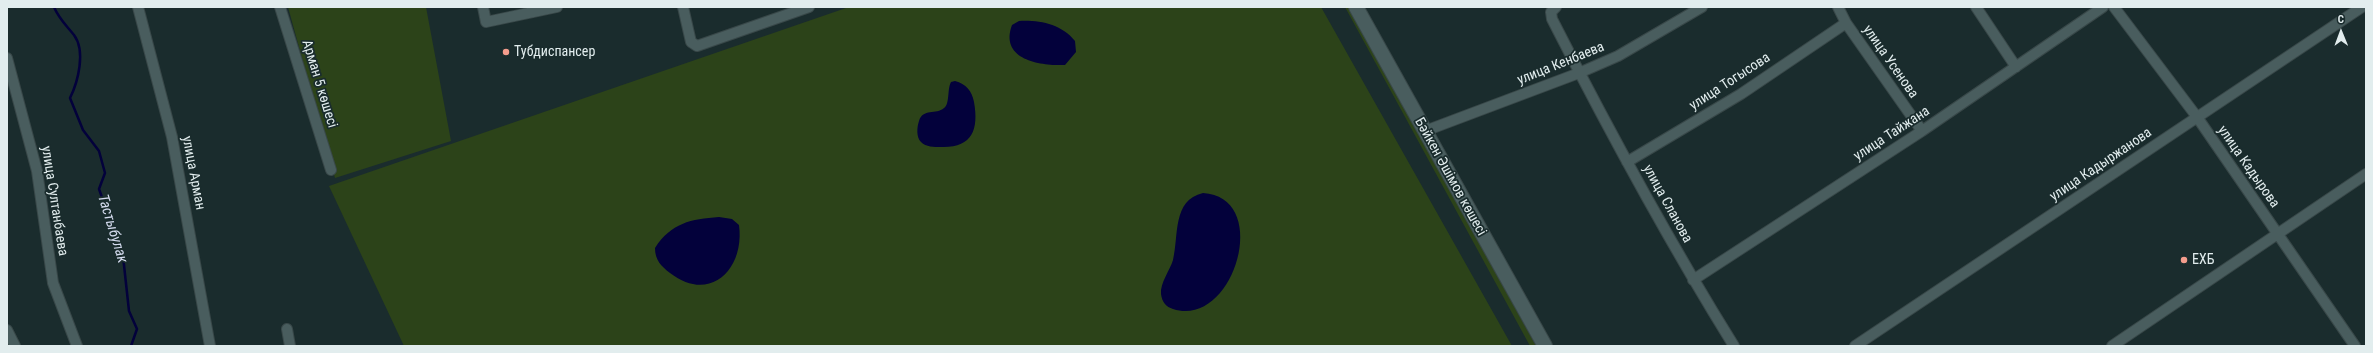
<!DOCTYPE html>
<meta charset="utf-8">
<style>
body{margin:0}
#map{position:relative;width:2373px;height:353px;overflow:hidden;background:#1a2c2d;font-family:"Roboto Condensed",sans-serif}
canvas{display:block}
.frame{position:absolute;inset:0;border:8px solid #e2edee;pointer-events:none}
.north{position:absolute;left:2321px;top:12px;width:40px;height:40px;-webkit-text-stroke:3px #1a2c2d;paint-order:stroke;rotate:359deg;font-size:11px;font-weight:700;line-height:16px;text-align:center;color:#e2edee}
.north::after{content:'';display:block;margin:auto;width:14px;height:18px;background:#e2edee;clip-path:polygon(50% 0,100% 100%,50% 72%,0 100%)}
</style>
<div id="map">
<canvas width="2373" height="353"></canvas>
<div class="frame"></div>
<div class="north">С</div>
</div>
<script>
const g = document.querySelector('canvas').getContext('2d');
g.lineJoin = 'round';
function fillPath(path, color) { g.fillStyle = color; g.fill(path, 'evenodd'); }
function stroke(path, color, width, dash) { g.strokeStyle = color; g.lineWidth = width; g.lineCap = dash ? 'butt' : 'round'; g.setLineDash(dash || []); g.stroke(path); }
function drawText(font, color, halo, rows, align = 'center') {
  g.font = font + ' "Roboto Condensed",sans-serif'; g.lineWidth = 3.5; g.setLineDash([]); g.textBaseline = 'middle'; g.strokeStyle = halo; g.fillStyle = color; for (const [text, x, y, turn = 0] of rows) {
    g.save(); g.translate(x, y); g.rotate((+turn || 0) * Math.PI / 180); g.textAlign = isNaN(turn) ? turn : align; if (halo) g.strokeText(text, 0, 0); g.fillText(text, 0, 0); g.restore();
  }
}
const green = new Path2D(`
 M288 7H426L451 141 335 178Z
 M849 7H1321L1512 346H404L329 186Z
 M1345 7H1350L1536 346H1530Z`);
const water = new Path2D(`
 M1019 21C1040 20 1061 24 1075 41L1076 52 1065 65C1041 66 999 60 1012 25Z
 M955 81C966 84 972 91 974 102 979 130 972 148 941 147 934 147 926 147 921 142 916 137 917 127 919 121 923 108 936 115 944 108 950 104 947 89 951 82Z
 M1203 193C1273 197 1234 329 1173 309 1166 307 1162 302 1161 294 1160 283 1170 270 1173 260 1179 236 1172 200 1203 193Z
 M719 217 732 219 739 225C745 269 710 304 670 273 661 266 655 260 655 248 671 223 691 219 719 217Z`);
const stream = new Path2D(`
 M54 7C59 19 66 25 74 35 86 51 78 82 70 98L83 130 99 151 105 173 99 189 123 256 129 311 137 329 131 346`);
const street = new Path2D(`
 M138 7 172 137 210 346
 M280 7 331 170
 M483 7 486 22 557 7
 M683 7 691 42 697 46 809 7
 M1556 7 1551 12 1552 19C1609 131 1668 240 1734 346
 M1838 7 1846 23 1922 131
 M1976 7 2016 67
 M2114 7 2197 117 2355 346
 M7 58 37 171 53 283 77 346
 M1425 131 1579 73 1618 56 1702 7
 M1627 162 1741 94 1846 23
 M1693 280 1922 131 2103 7
 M287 329 290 346
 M7 330 15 346
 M1855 346 2362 7
 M2112 346 2366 174`);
const secondary = new Path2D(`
 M1356 7 1545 346`);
const markers = [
 [506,52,4,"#f49d8d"],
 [2184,260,4,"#f49d8d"]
];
const poiNames = [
 ["Тубдиспансер",514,52],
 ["ЕХБ",2192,260]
];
const streetNames = [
 ["улица Усенова",1890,62,55],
 ["улица Кенбаева",1561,64,-22],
 ["улица Тогысова",1730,82,-33],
 ["Арман 5 көшесі",319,84,73],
 ["улица Тайжана",1892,134,-33],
 ["улица Кадыржанова",2101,165,-34],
 ["улица Кадырова",2248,167,55],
 ["улица Арман",193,173,79],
 ["Бәйкен Әшімов көшесі",1450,177,61],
 ["улица Султанбаева",54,201,81],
 ["улица Сланова",1667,204,61]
];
const waterNames = [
 ["Тастыбулак",112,229,73]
];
fillPath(green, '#2c4319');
fillPath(water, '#03013b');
stroke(stream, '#03013b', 2.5);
stroke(street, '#394849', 12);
stroke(secondary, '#394849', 16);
stroke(street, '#495d5e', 10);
stroke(secondary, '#495d5e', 14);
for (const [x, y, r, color] of markers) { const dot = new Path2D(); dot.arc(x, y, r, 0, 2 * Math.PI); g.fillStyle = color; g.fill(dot); stroke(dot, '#1a2c2d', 1.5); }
drawText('14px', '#e2edee', '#1a2c2d', poiNames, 'left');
drawText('14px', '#e2edee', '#1a2c2d', streetNames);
drawText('italic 15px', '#d3daed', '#1a2c2d', waterNames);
</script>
